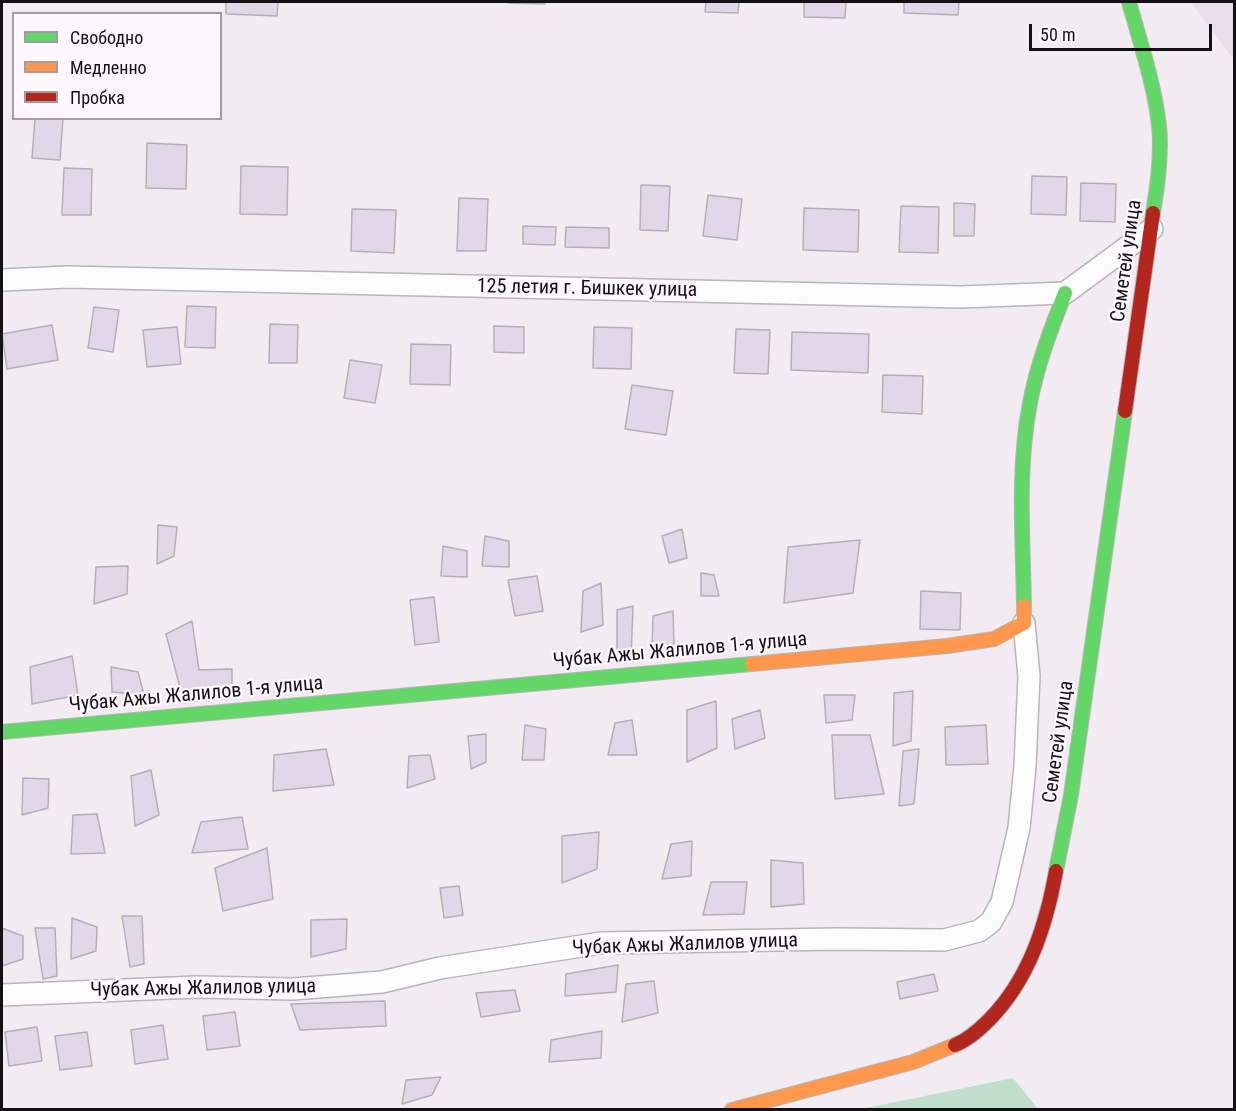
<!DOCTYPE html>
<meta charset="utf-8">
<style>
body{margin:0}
#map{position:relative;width:1236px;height:1111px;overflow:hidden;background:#f2ecf2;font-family:"Roboto Condensed",sans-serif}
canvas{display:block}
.frame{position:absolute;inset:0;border:3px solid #141114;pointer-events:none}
.legend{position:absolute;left:12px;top:12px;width:210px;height:108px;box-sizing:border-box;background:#fef8fe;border:2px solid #a09ca0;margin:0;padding:8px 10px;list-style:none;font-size:18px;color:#141114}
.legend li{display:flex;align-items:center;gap:12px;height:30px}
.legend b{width:30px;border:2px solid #a09ca0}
.scale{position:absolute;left:1029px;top:24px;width:183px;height:27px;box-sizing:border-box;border:3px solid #141114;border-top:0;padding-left:8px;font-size:18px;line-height:21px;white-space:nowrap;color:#141114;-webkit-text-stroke:4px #fef8fe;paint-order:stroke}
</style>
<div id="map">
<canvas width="1236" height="1111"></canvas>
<div class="frame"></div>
<ul class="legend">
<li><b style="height:8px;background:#63d668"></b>Свободно</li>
<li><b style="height:8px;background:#ff974d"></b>Медленно</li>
<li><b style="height:8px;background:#b3261e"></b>Пробка</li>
</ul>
<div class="scale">50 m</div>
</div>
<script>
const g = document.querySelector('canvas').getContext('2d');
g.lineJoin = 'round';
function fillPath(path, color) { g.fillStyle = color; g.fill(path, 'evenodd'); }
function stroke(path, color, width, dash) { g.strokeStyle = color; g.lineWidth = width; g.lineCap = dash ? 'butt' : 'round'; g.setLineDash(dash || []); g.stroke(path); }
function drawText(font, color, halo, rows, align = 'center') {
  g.font = font + ' "Roboto Condensed",sans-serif'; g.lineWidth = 4.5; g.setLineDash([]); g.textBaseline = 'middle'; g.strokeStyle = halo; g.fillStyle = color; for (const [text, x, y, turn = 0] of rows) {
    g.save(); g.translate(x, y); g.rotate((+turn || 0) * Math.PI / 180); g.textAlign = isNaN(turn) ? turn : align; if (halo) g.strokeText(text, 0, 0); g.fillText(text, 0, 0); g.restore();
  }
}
const built = new Path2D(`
 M1191 2H1234V60Z`);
const green = new Path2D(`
 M1013 1078 1038 1109H861Z`);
const building = new Path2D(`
 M226 2H278L277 16 226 14Z
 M508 2H545V4L508 3Z
 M706 2H739L738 13 705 12Z
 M804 2H846L845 18 804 17Z
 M904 2H959L958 15 904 13Z
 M35 118H63L60 160 32 158Z
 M147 143 187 145 186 189 146 188Z
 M241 166 288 167 287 215 240 214Z
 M64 168 92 169 91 215H62Z
 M1032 176 1067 177 1066 215 1031 214Z
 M1081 183 1116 184 1115 222 1080 221Z
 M641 185 670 186 668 231 640 230Z
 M708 195 742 199 737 240 703 236Z
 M459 198 488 199 486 251H457Z
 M954 203 975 204 974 236H954Z
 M901 206 939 207 938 253 899 252Z
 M804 208 859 210 858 252 803 250Z
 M352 209 396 210 394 253 351 251Z
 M523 226 556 227 555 245 523 244Z
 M566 227 609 228V248L565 247Z
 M187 306 216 307 215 348 185 347Z
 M94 307 119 310 113 352 88 348Z
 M270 324 298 325 297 363H269Z
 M52 325 58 360 7 369 2 334Z
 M494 326 524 327V353L494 352Z
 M177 327 181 364 147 367 143 330Z
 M594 327 632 328 631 369 593 368Z
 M736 329 770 330 768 374 734 373Z
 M792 332 869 334 868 373 791 370Z
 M411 344 451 345 450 385 410 384Z
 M350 360 382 365 375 403 344 398Z
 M883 375 923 376 922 414 882 412Z
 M632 385 673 391 666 435 625 429Z
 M158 525 177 527 174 556 157 564Z
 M682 529 687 558 669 563 662 536Z
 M485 536 509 541V567L482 566Z
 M860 540 853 593 784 603 788 547Z
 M443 546 467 551V577L441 576Z
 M128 566 127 594 94 604 96 567Z
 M701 573 714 575 719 596H701Z
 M537 576 543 611 515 616 508 580Z
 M601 583 603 625 581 632 583 591Z
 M921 591 961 593 960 630 920 629Z
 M434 597 439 642 415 645 410 600Z
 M633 606 631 659 617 662V610Z
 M673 611 674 644 652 651 653 616Z
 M192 621 199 670 232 669V696L184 703 166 634Z
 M72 656 78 695 32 704 30 667Z
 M111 667 138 672 144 695 112 692Z
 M913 691 911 741 893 746 894 693Z
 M824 695H855L852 720 826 723Z
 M716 701 717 748 687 762V710Z
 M760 710 765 738 735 749 732 719Z
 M632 720 637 755H608L615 723Z
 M525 725 546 729 544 760H522Z
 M986 725 988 764 946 765 945 727Z
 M486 734V762L471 769 468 736Z
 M832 735H870L884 794 835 799Z
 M326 749 334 785 273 791 274 755Z
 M919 749 914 804 899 806 903 751Z
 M430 755 435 779 407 788 409 756Z
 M151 770 159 815 135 826 131 776Z
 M23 778 49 779 48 808 22 815Z
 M97 814 105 853 71 854 73 815Z
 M242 817 248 849 192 853 201 822Z
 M599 832 597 869 562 883V836Z
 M692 841 691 876 662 879 671 844Z
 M267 848 273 899 223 911 215 868Z
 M771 860 803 863 804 904 771 907Z
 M711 882H747L744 914 703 915Z
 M459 886 463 915 444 918 440 888Z
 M122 916H142L144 964 130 967Z
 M72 918 97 927 96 951 71 959Z
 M347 919 346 949 311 957V920Z
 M2 928 23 936V959L2 966Z
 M35 928H55L57 976 43 979Z
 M618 965 616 992 565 996 566 974Z
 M934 974 938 991 900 999 897 982Z
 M654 981 658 1013 622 1022 626 984Z
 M515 990 520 1011 481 1017 476 993Z
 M385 1001 386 1026 300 1030 291 1004Z
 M235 1012 240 1046 207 1050 203 1016Z
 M163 1025 168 1059 135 1064 131 1030Z
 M37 1027 42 1061 9 1066 5 1032Z
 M602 1031 601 1058 549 1062 551 1040Z
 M87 1032 92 1066 60 1070 55 1036Z
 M441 1077 432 1095 402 1104 406 1080Z`);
const street = new Path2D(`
 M2 280 68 277 961 297 1065 293 1152 229
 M2 995 197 987 293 989 382 982 440 968 601 943 837 939 944 940 979 931 991 922 1002 902 1019 828 1025 766 1029 676 1024 623`);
const fast = new Path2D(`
 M1129 2C1140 42 1154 83 1159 125 1162 153 1158 184 1153 213
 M1024 606C1023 539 1017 470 1030 403 1037 365 1051 329 1065 293
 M2 732 752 664
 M1056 871 1071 795 1125 411`);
const slow = new Path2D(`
 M752 664 947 646 994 639 1024 623V606
 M732 1110 913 1062 955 1045`);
const jam = new Path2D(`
 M1125 411 1153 213
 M955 1045C968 1040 978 1031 988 1021 1029 980 1046 926 1056 871`);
const streetNames = [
 ["Семетей улица",1127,261,-82],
 ["125 летия г. Бишкек улица",587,289,1],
 ["Чубак Ажы Жалилов 1-я улица",680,651,-5],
 ["Чубак Ажы Жалилов 1-я улица",196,695,-5],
 ["Семетей улица",1059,742,-82],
 ["Чубак Ажы Жалилов улица",685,945,-2],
 ["Чубак Ажы Жалилов улица",203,989,-1]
];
fillPath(built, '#eadeea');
fillPath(green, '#c0e0cd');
fillPath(building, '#e2d6e9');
stroke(building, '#b4b1b5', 1.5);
stroke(street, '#b9b5b9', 24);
stroke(fast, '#b9b5b9', 16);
stroke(slow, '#b9b5b9', 16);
stroke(jam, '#b9b5b9', 16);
stroke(street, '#fdfcfd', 21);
stroke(fast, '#63d668', 14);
stroke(slow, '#ff974d', 14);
stroke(jam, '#b3261e', 14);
drawText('20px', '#141114', '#fef8fe', streetNames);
</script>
